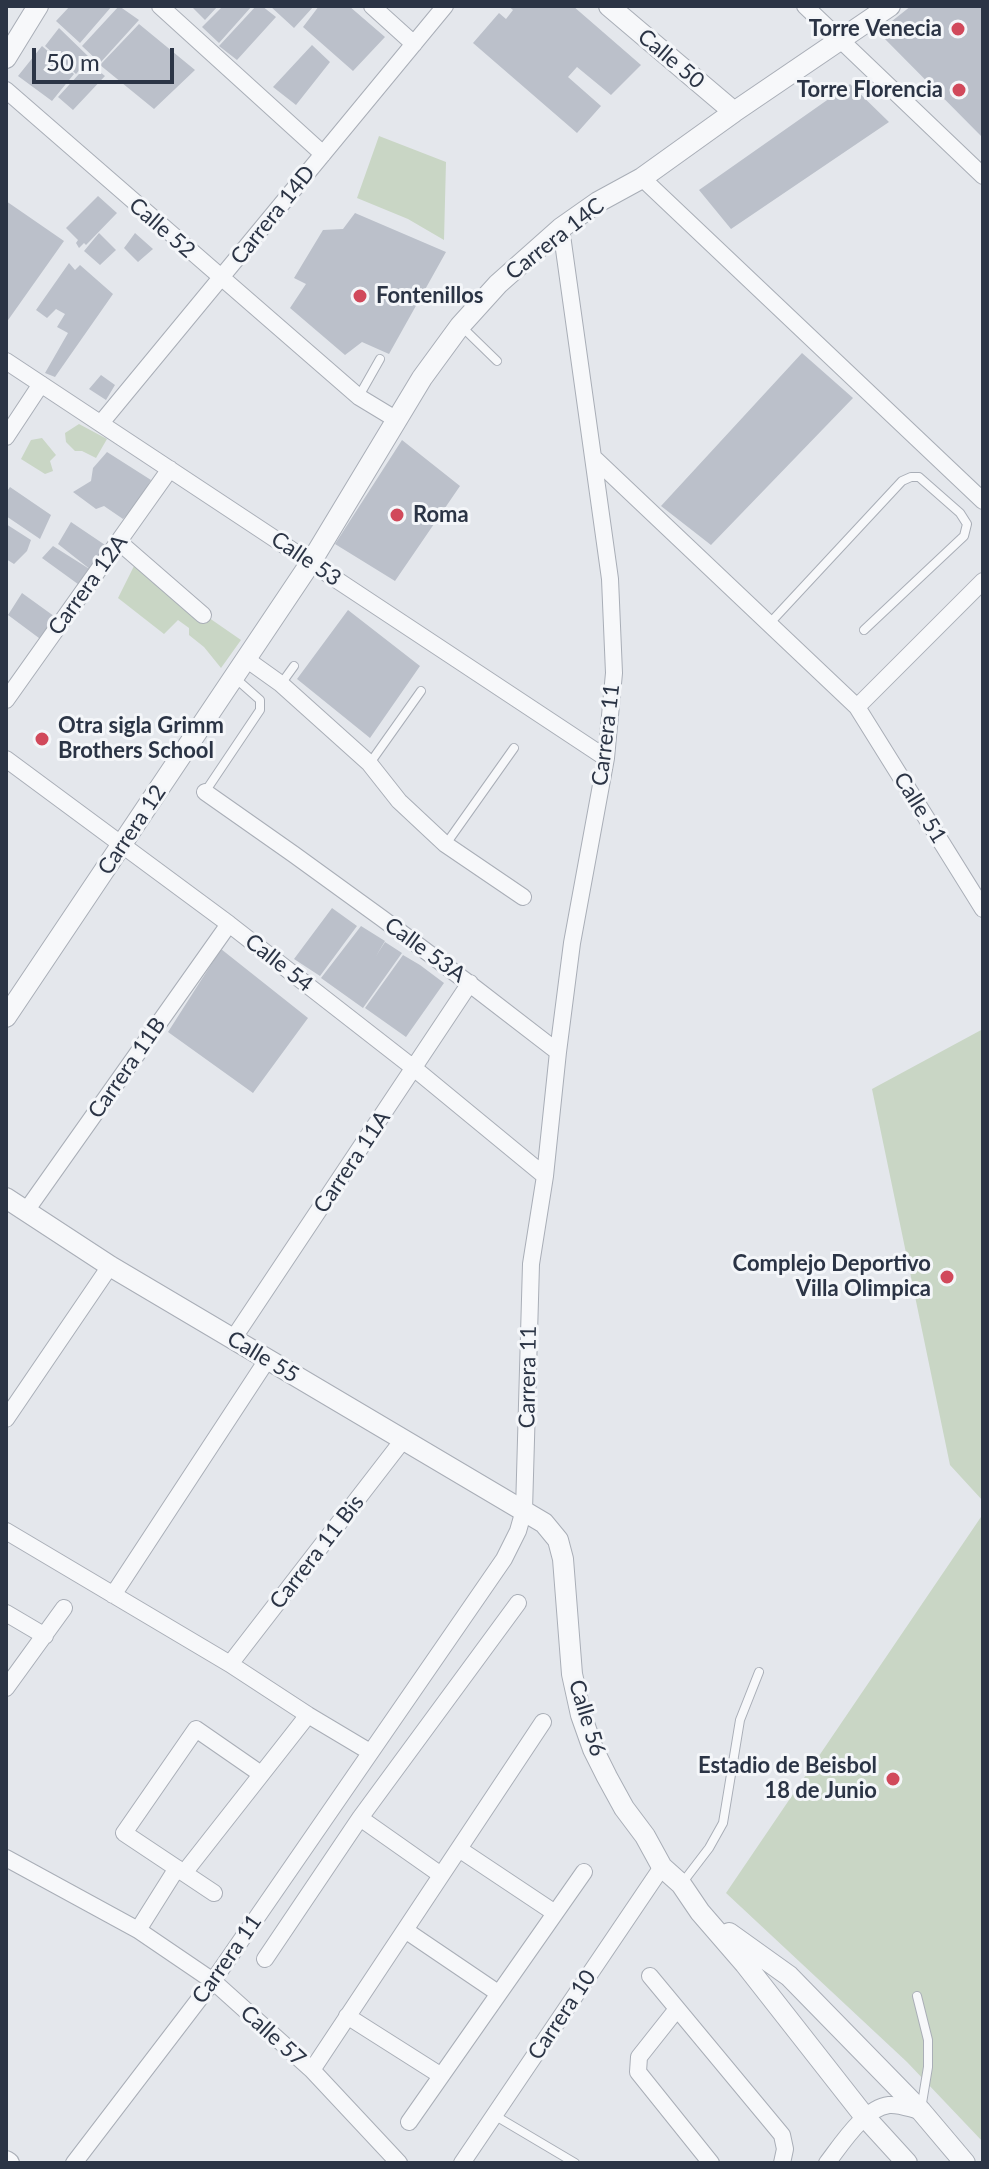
<!DOCTYPE html>
<style>
body{margin:0}
#map{position:relative;width:989px;height:2169px;overflow:hidden;background:#e4e7ec;font-family:Lato,sans-serif}
canvas{display:block}
.frame{position:absolute;inset:0;border:8px solid #2b3445;pointer-events:none}
.scale{position:absolute;left:32px;top:48px;width:142px;height:36px;box-sizing:border-box;border:4px solid #2b3445;border-top:0;padding-left:10px;font-size:24px;line-height:28px;white-space:nowrap;color:#2b3445;-webkit-text-stroke:6px #f4f6f9;paint-order:stroke}
</style>
<div id="map">
<canvas width="989" height="2169"></canvas>
<div class="frame"></div>
<div class="scale">50 m</div>
</div>
<script>
const g = document.querySelector('canvas').getContext('2d');
g.lineJoin = 'round';
function fillPath(path, color) { g.fillStyle = color; g.fill(path, 'evenodd'); }
function stroke(path, color, width, dash) { g.strokeStyle = color; g.lineWidth = width; g.lineCap = dash ? 'butt' : 'round'; g.setLineDash(dash || []); g.stroke(path); }
function drawText(font, color, halo, rows, align = 'center') {
  g.font = font + ' Lato,sans-serif'; g.lineWidth = 6; g.setLineDash([]); g.textBaseline = 'middle'; g.strokeStyle = halo; g.fillStyle = color; for (const [text, x, y, turn = 0] of rows) {
    g.save(); g.translate(x, y); g.rotate((+turn || 0) * Math.PI / 180); g.textAlign = isNaN(turn) ? turn : align; if (halo) g.strokeText(text, 0, 0); g.fillText(text, 0, 0); g.restore();
  }
}
const green = new Path2D(`
 M379 136 446 162 444 240 408 219 357 198Z
 M79 424 107 439 96 458 82 451H75L66 442 65 433Z
 M42 438 56 455 50 461 53 471 45 474 21 459 31 440Z
 M134 566 241 640 221 668 204 647 189 635V628L178 620 164 634 118 598Z
 M983 1029V1501L950 1465 872 1089Z
 M983 1514V2142L907 2062 726 1893Z`);
const building = new Path2D(`
 M70 6H112L80 43 56 21Z
 M119 6 139 20 100 63 82 46Z
 M195 6H218L205 20 193 8Z
 M223 6H252L219 43 202 27Z
 M256 6H262L276 17 237 60 219 46Z
 M270 6H314L294 28Z
 M319 6H349L385 37 353 71 303 27Z
 M508 6H573L641 65 611 95 577 67 568 77 601 106 577 133 473 43 499 13 506 19 513 10Z
 M911 6H983V138L878 32Z
 M139 24 195 70 154 109 100 65Z
 M59 28 90 58 76 74 45 46Z
 M312 45 330 62 296 105 273 87Z
 M42 46 74 74 52 101 18 76Z
 M89 63 105 76 73 110 58 97Z
 M850 84 889 122 731 229 699 190Z
 M98 196 117 213 86 245 84 243 79 248 76 243 78 240 66 228Z
 M6 201 64 241 6 323Z
 M355 213 446 252 389 354 362 342 345 355 290 308 306 284 294 278 323 230 343 229Z
 M99 233 116 250 100 265 84 251Z
 M135 233 153 249 138 262 124 248Z
 M69 263 75 270 80 265 113 294 55 377 45 373 68 333 57 327 65 314 56 309 47 318 36 310Z
 M802 353 853 398 711 545 661 506Z
 M101 375 115 385 106 400 89 389Z
 M402 440 460 486 395 581 335 544Z
 M107 452 151 480 135 507 123 519 104 506 96 509 73 492 91 481 93 468Z
 M10 487 51 515 40 539 6 516V493Z
 M71 522 111 549 82 587 42 558 53 546 91 570 58 544Z
 M6 524 31 540 27 551 14 564 6 559Z
 M22 593 58 619 43 641 8 615Z
 M348 610 420 666 370 738 297 679Z
 M332 908 357 926 320 976 294 959Z
 M361 926 385 941 376 956 385 942 402 953 363 1008 321 978Z
 M221 949 308 1018 253 1093 168 1032Z
 M403 955 420 965 444 983 406 1037 365 1008Z`);
const service = new Path2D(`
 M461 326 497 361
 M359 396 380 359
 M769 624 902 481 911 477H919L960 513 967 524 964 536 864 630
 M281 684 294 666
 M370 763 421 691
 M205 792 260 710V700L234 677
 M446 844 514 748
 M683 1882 709 1848 723 1823 740 1720 759 1672
 M917 1996 928 2040V2067L921 2109
 M494 2115 575 2163`);
const minor = new Path2D(`
 M160 6 323 154
 M372 6 414 44
 M805 6 983 176
 M6 90 359 397 397 420
 M642 178 983 501
 M6 361 606 758
 M101 423 445 6
 M6 437 41 384
 M593 457 857 707 983 909
 M119 542 203 615
 M246 659 281 684 369 763 399 801 445 844 523 897
 M6 700 170 469
 M857 707 983 581
 M6 759 229 924 415 1069 545 1176
 M205 792C325 875 443 962 558 1052
 M26 1211 229 924
 M233 1339 470 983
 M6 1419 110 1266
 M6 1531 230 1664 308 1715 370 1752
 M113 1595 267 1360
 M6 1613 45 1636
 M230 1664 403 1440
 M6 1688 64 1608
 M360 1818 441 1875
 M459 1849 555 1913
 M6 1858 138 1930 213 1981 312 2070 399 2163
 M184 1873 308 1715
 M214 1893 124 1833 196 1729 261 1774
 M138 1930 177 1868
 M405 1930 498 1993
 M265 1959 360 1818 518 1603
 M650 1976 782 2135 785 2149 782 2163
 M677 2009 639 2057 638 2072 711 2163
 M347 2016 440 2075
 M312 2070 543 1722
 M409 2122 584 1872
 M74 2163 213 1981 504 1559 518 1531 524 1510 531 1264 545 1176 558 1052 572 943 606 758 614 673 610 579 561 228
 M462 2163 662 1867
 M827 2163C841 2145 864 2108 889 2105 899 2104 911 2109 921 2111`);
const tertiary = new Path2D(`
 M609 6 734 112
 M6 58 38 6
 M6 1017 311 562 422 378 460 326 498 284 561 228 598 202 642 178 734 112 890 6
 M6 1198 110 1266 544 1523 558 1540 563 1559 572 1674 581 1715 593 1749 607 1777 624 1808 645 1836 662 1867 681 1884 700 1912 745 1964 865 2117 907 2163
 M729 1933 789 1976 921 2111 965 2163
 M6 2161 9 2163`);
const markers = [
 [958,29,8,"#d1495b"],
 [959,90,8,"#d1495b"],
 [360,296,8,"#d1495b"],
 [397,515,8,"#d1495b"],
 [42,739,8,"#d1495b"],
 [947,1277,8,"#d1495b"],
 [893,1779,8,"#d1495b"]
];
const poiNames = [
 ["Torre Venecia",942,29],
 ["Torre Florencia",943,90],
 ["Fontenillos",376,296,"left"],
 ["Roma",413,515,"left"],
 ["Otra sigla Grimm",58,726,"left"],
 ["Brothers School",58,751,"left"],
 ["Complejo Deportivo",931,1264],
 ["Villa Olimpica",931,1289],
 ["Estadio de Beisbol",877,1766],
 ["18 de Junio",877,1791]
];
const streetNames = [
 ["Calle 50",671,59,40],
 ["Carrera 14D",273,215,-51],
 ["Calle 52",162,228,41],
 ["Carrera 14C",555,239,-38],
 ["Calle 53",306,559,34],
 ["Carrera 12A",88,585,-54],
 ["Carrera 11",606,735,-83],
 ["Calle 51",920,808,58],
 ["Carrera 12",132,830,-56],
 ["Calle 53A",425,950,36],
 ["Calle 54",279,963,38],
 ["Carrera 11B",127,1068,-55],
 ["Carrera 11A",352,1162,-56],
 ["Calle 55",263,1357,31],
 ["Carrera 11",528,1377,-89],
 ["Carrera 11 Bis",317,1552,-52],
 ["Calle 56",587,1718,73],
 ["Carrera 11",227,1959,-55],
 ["Carrera 10",562,2015,-56],
 ["Calle 57",273,2036,42]
];
fillPath(green, '#c9d6c5');
fillPath(building, '#bbc0ca');
stroke(service, '#a9aeb7', 10);
stroke(minor, '#a9aeb7', 18);
stroke(tertiary, '#a9aeb7', 22);
stroke(service, '#f7f8fa', 8);
stroke(minor, '#f7f8fa', 16);
stroke(tertiary, '#f7f8fa', 20);
for (const [x, y, r, color] of markers) { const dot = new Path2D(); dot.arc(x, y, r, 0, 2 * Math.PI); g.fillStyle = color; g.fill(dot); stroke(dot, '#f4f6f9', 3); }
drawText('bold 22px', '#2b3445', '#f4f6f9', poiNames, 'right');
drawText('22px', '#2b3445', '#f4f6f9', streetNames);
</script>
